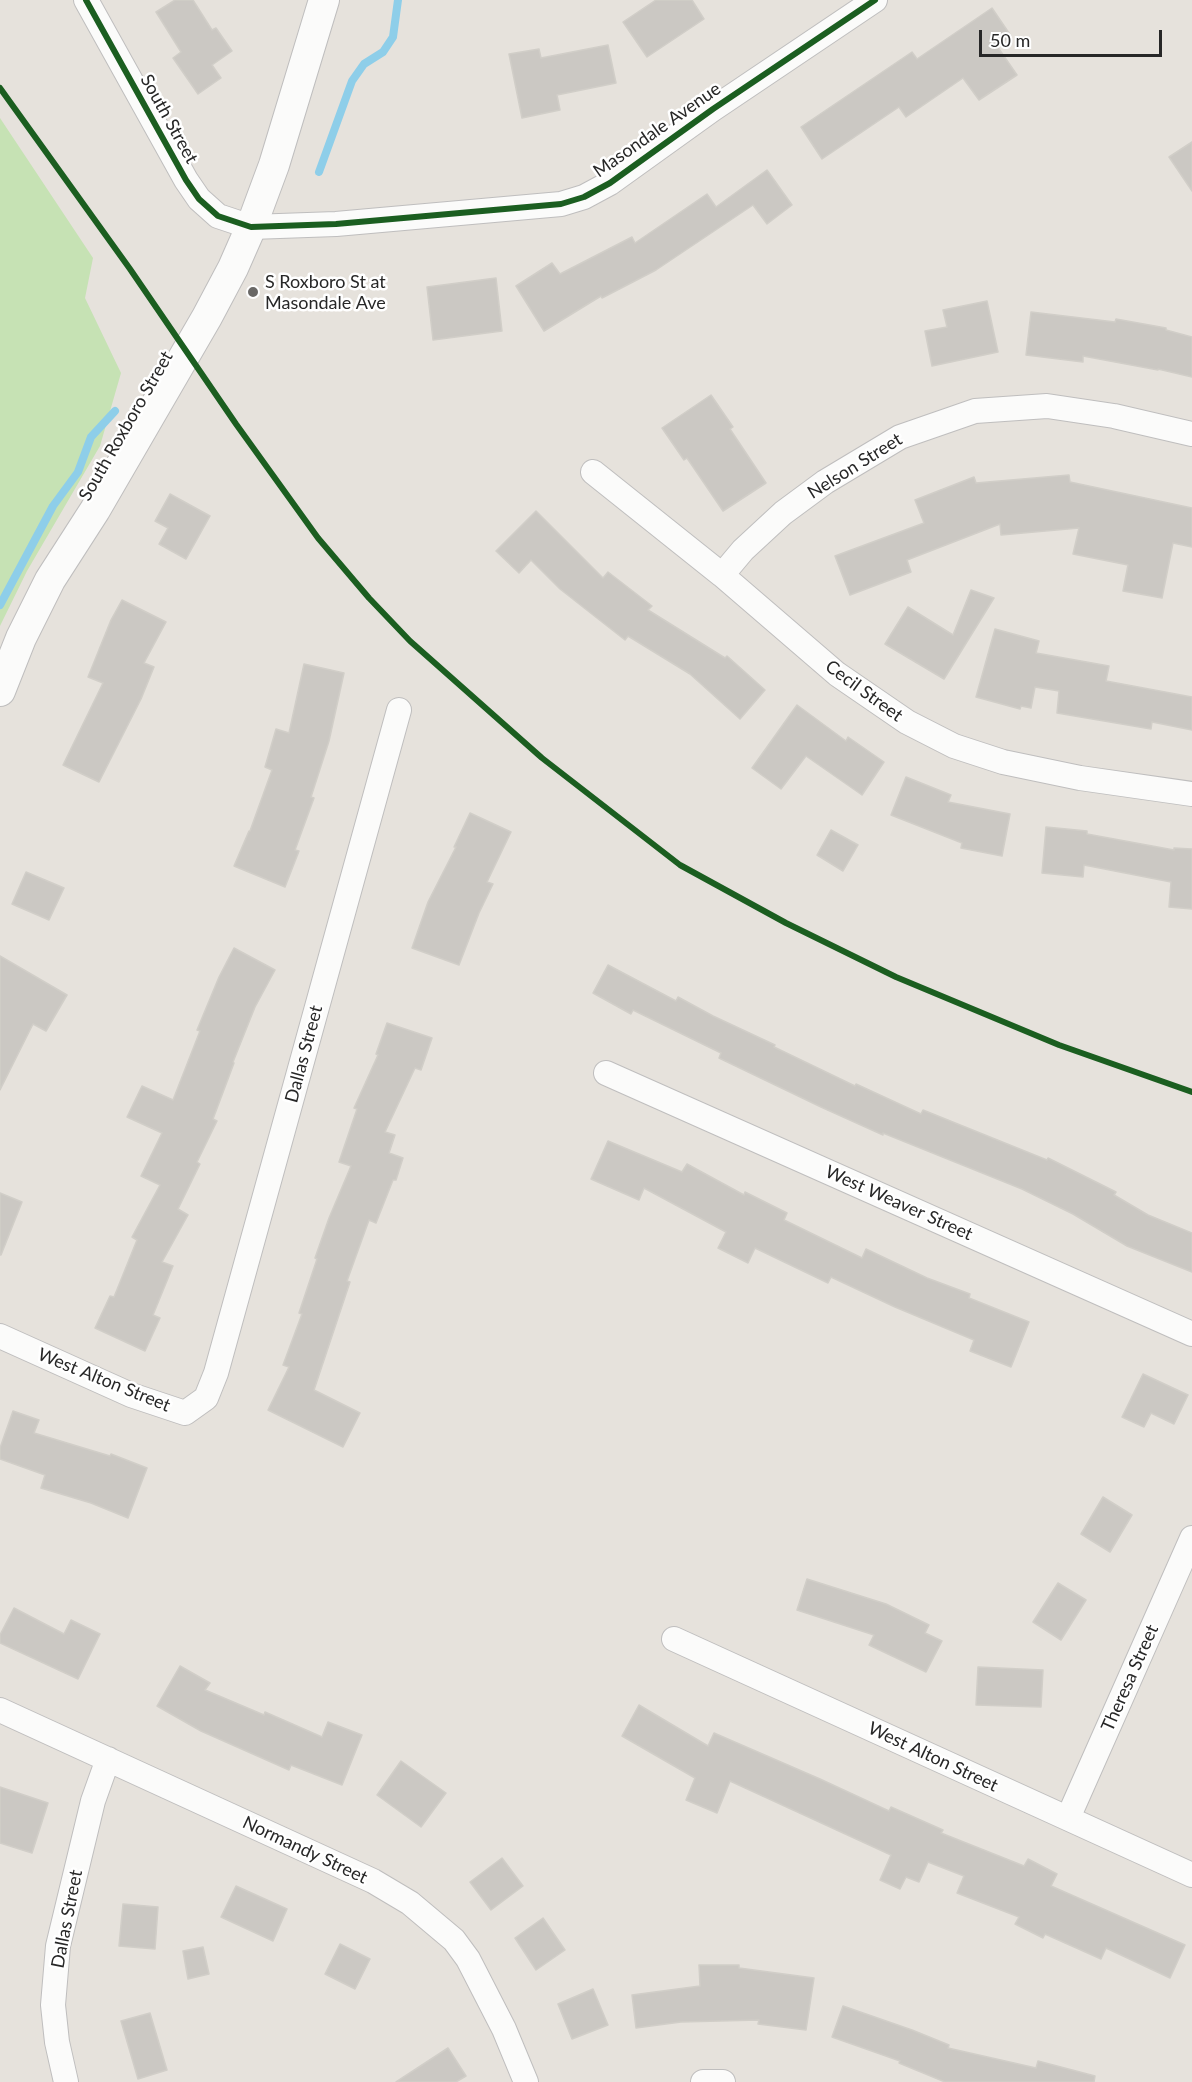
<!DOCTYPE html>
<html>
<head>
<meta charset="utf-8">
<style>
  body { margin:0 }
  #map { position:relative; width:1192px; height:2082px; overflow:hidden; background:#e6e2dc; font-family:Lato,sans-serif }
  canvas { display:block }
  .scale { position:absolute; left:979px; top:30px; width:183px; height:27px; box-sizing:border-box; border:3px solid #272727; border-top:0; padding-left:8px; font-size:18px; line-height:21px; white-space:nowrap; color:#272727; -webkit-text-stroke:4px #fff; paint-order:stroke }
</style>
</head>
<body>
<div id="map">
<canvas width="1192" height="2082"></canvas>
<div class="scale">50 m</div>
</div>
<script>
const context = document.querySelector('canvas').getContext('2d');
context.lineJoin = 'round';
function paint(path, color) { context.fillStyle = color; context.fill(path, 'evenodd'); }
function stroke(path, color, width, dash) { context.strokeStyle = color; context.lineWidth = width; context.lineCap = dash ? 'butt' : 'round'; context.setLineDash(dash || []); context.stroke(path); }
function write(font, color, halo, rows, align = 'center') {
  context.font = font + ' Lato,sans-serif'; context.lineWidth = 5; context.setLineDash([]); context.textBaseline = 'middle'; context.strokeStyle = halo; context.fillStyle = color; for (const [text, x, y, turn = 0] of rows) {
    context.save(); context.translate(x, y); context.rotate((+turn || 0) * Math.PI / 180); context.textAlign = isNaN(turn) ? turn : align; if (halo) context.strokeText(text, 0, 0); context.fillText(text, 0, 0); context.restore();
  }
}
paint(new Path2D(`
  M 0,118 L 93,258 L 85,298 L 121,373 L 100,446 L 27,571 L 0,626 Z`), '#c6e2b4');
stroke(new Path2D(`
  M 319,172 L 352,81 L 364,64 L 383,52 L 393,37 L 398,0
  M 0,605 L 53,506 L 78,472 L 91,437 L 115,411`), '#8ecee9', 8);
const building = new Path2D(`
  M 175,0 L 193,0 L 212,30 L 216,28 L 232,51 L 212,65 L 221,78 L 198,94 L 173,58 L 181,52 L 156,12 Z
  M 656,0 L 692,0 L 704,19 L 647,57 L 623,22 Z
  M 992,8 L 1011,36 L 997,46 L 1017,75 L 979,100 L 963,78 L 906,117 L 899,107 L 822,159 L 801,127 L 912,52 L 917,59 Z
  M 608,45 L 616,83 L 557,95 L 560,110 L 522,118 L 509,54 L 539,49 L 541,58 Z
  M 1192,142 L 1192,191 L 1169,157 Z
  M 767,170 L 792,205 L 767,224 L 753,205 L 656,270 L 602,298 L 601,296 L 544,331 L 516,286 L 552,263 L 560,274 L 632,237 L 635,243 L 707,194 L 716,207 Z
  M 496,278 L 502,331 L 433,340 L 427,287 Z
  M 987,301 L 998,352 L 932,366 L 925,331 L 947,327 L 943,310 Z
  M 1031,312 L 1115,322 L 1116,319 L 1166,328 L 1166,330 L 1192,337 L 1192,377 L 1158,369 L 1158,370 L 1083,356 L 1083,362 L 1026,355 Z
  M 711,395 L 733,427 L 730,429 L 766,483 L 723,511 L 687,458 L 684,460 L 662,428 Z
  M 1069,475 L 1070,482 L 1192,508 L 1192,547 L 1173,543 L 1162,598 L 1123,591 L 1128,565 L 1073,554 L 1079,528 L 1001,535 L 1000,524 L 907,560 L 911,572 L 850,595 L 835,556 L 924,523 L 915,500 L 974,477 L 976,483 Z
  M 170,494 L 210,516 L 186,559 L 159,544 L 168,528 L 155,521 Z
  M 536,511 L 603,578 L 608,572 L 652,606 L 648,610 L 725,658 L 727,656 L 765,690 L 740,719 L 690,674 L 628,636 L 625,640 L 560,589 L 531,560 L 519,573 L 496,551 Z
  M 971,590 L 994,598 L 944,679 L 885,644 L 908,607 L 953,635 Z
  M 122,600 L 166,622 L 144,663 L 154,667 L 141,699 L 99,782 L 63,765 L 103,683 L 88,677 L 111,620 Z
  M 995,629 L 1039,641 L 1036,653 L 1109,666 L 1106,681 L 1192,697 L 1192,730 L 1152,722 L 1151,729 L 1057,713 L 1059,691 L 1035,687 L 1031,708 L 1021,706 L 1020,709 L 976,697 Z
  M 304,664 L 344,673 L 329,741 L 311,797 L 314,798 L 295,850 L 299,851 L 285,887 L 234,866 L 249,831 L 250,831 L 272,770 L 265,767 L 276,729 L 289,733 Z
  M 797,705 L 846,741 L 848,737 L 884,762 L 862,795 L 806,756 L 781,789 L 752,768 Z
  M 906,777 L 951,795 L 948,802 L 1010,814 L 1002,856 L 961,848 L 962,843 L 891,815 Z
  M 470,813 L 511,832 L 487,882 L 493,884 L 479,913 L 459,965 L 412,948 L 428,902 L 456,847 L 454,847 Z
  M 1046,827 L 1087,831 L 1087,834 L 1174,850 L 1174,848 L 1192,849 L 1192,909 L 1169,907 L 1171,882 L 1084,865 L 1083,877 L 1042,873 Z
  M 831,830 L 858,845 L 843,871 L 817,855 Z
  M 26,872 L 64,888 L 49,920 L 12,904 Z
  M 234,948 L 275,970 L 255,1007 L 233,1062 L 234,1063 L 213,1119 L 217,1121 L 197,1162 L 200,1164 L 178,1209 L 188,1215 L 162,1262 L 173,1266 L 153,1315 L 160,1318 L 145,1351 L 95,1328 L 110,1296 L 114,1297 L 137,1240 L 132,1237 L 160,1185 L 141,1176 L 162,1133 L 127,1117 L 142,1086 L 173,1100 L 200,1031 L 197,1030 L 219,977 Z
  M 0,956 L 67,995 L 46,1031 L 33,1024 L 0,1090 Z
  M 608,965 L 676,1001 L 678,997 L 713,1016 L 775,1045 L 774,1047 L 855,1086 L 856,1084 L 921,1114 L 923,1110 L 1047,1160 L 1048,1158 L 1116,1192 L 1114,1195 L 1148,1215 L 1192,1233 L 1192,1272 L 1127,1246 L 1073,1214 L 1022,1189 L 883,1133 L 883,1135 L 821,1107 L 719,1058 L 721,1053 L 633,1010 L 631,1014 L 593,993 Z
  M 387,1023 L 432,1038 L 421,1070 L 415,1068 L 385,1132 L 395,1135 L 389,1153 L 403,1158 L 396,1180 L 393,1180 L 376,1223 L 369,1220 L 347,1281 L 350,1282 L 314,1390 L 360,1413 L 343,1447 L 268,1410 L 289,1367 L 283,1365 L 302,1314 L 299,1313 L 317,1259 L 315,1258 L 329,1218 L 351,1166 L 339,1162 L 357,1109 L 354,1108 L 378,1055 L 376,1054 Z
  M 608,1141 L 682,1172 L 687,1164 L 744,1195 L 745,1192 L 787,1213 L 784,1220 L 862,1258 L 866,1249 L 927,1278 L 970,1294 L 969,1298 L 1029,1322 L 1011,1367 L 970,1351 L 974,1340 L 895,1307 L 831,1277 L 828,1283 L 755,1248 L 748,1263 L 718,1248 L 726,1232 L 644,1188 L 639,1200 L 591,1179 Z
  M 0,1193 L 22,1202 L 1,1255 L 0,1255 Z
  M 1143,1374 L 1188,1395 L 1174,1424 L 1151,1413 L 1144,1427 L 1122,1417 Z
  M 13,1411 L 39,1420 L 34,1433 L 110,1456 L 111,1454 L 147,1468 L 128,1518 L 91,1503 L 41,1488 L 45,1475 L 0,1459 L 0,1448 Z
  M 1103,1497 L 1132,1515 L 1110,1552 L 1081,1534 Z
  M 807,1579 L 886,1604 L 929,1625 L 925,1633 L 942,1641 L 926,1672 L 869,1645 L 874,1635 L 797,1610 Z
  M 1058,1583 L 1086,1600 L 1061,1640 L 1033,1622 Z
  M 14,1608 L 64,1634 L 71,1620 L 100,1634 L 78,1679 L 0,1643 L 0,1635 Z
  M 180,1666 L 210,1683 L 205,1690 L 264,1715 L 265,1712 L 322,1737 L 328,1722 L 362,1735 L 342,1785 L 291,1765 L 289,1770 L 201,1731 L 157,1706 Z
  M 978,1667 L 1043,1670 L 1041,1707 L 976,1705 Z
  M 639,1705 L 708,1746 L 714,1733 L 820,1779 L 889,1811 L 891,1807 L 943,1830 L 941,1833 L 1024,1866 L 1028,1859 L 1057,1874 L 1051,1886 L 1185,1945 L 1170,1978 L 1106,1948 L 1101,1959 L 1045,1934 L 1043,1938 L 1015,1924 L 1019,1917 L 957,1893 L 964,1876 L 928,1862 L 919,1882 L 906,1877 L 900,1889 L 880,1880 L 891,1855 L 730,1781 L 717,1813 L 686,1800 L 695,1778 L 622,1736 Z
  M 401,1761 L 446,1793 L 421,1827 L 377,1795 Z
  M 0,1787 L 48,1803 L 32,1853 L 0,1843 Z
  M 502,1858 L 523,1886 L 491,1910 L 470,1882 Z
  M 236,1886 L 287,1909 L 273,1941 L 221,1917 Z
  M 123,1904 L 158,1907 L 155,1949 L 119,1946 Z
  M 543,1918 L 565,1950 L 536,1970 L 515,1938 Z
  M 340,1944 L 370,1959 L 355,1989 L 325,1974 Z
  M 203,1947 L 209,1974 L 188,1979 L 183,1951 Z
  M 699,1965 L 739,1965 L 739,1968 L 814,1978 L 806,2030 L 758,2024 L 759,2020 L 681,2022 L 636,2028 L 632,1995 L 700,1986 Z
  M 593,1989 L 608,2025 L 572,2039 L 558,2004 Z
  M 843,2006 L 912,2030 L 949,2045 L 948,2048 L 1036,2068 L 1038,2061 L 1095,2076 L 1094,2082 L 945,2082 L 899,2063 L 900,2061 L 832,2037 Z
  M 150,2013 L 167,2070 L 138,2079 L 121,2021 Z
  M 448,2048 L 466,2076 L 456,2082 L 396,2082 Z`);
paint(building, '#cbc8c3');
stroke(building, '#d1cec8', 1.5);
const minor = new Path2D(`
  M 86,0 L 186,180 L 199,199 L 218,216 L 251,227 L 336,224 L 561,204 L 584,197 L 610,183 L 713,109 L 875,0
  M 593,472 L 722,575 L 837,674 L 907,722 L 954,746 L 1003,762 L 1080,778 L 1192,794
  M 722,575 L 743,550 L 783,513 L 825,482 L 900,437 L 975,411 L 1047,406 L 1114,416 L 1192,434
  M 606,1073 L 1192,1334
  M 0,1336 L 131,1395 L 185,1413 L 206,1398 L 216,1373 L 399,710
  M 674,1639 L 1192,1875
  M 0,1710 L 373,1881 L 410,1903 L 454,1940 L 468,1959 L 504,2029 L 526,2082
  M 1068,1818 L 1192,1538
  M 66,2082 L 57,2042 L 53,2005 L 58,1946 L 93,1801 L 108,1759
  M 703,2082 L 723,2082`);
const tertiary = new Path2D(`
  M 0,691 L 21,638 L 50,580 L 95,510 L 207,317 L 233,268 L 251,227 L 274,165 L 324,0`);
stroke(minor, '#bfbebe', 26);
stroke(tertiary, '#bfbebe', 32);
stroke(minor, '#fbfbfa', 24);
stroke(tertiary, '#fbfbfa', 30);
stroke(new Path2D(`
  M 86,0 L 186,180 L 199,199 L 218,216 L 251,227 L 336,224 L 561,204 L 584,197 L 610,183 L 713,109 L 875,0
  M 0,88 L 130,269 L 236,424 L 318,538 L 369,598 L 410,641 L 542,758 L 680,865 L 786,923 L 896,977 L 1059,1045 L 1192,1092`), '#1b5e20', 6);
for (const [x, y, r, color] of [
  [253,292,6,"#6a6866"]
]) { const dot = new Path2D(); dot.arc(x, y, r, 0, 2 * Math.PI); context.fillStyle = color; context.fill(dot); stroke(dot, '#fff', 2); }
write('18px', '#272727', '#fff', [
  ["South Street",169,119,61],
  ["Masondale Avenue",657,130,-35],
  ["South Roxboro Street",126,426,-60],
  ["Nelson Street",855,466,-32],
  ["Cecil Street",864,691,36],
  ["Dallas Street",304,1054,-75],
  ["West Weaver Street",899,1203,24],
  ["West Alton Street",104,1380,22],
  ["Theresa Street",1130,1678,-66],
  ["West Alton Street",933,1757,25],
  ["Normandy Street",305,1850,25],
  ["Dallas Street",67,1919,-79]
]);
write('18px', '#272727', '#fff', [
  ["S Roxboro St at",265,282],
  ["Masondale Ave",265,303]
], 'left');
</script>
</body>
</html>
